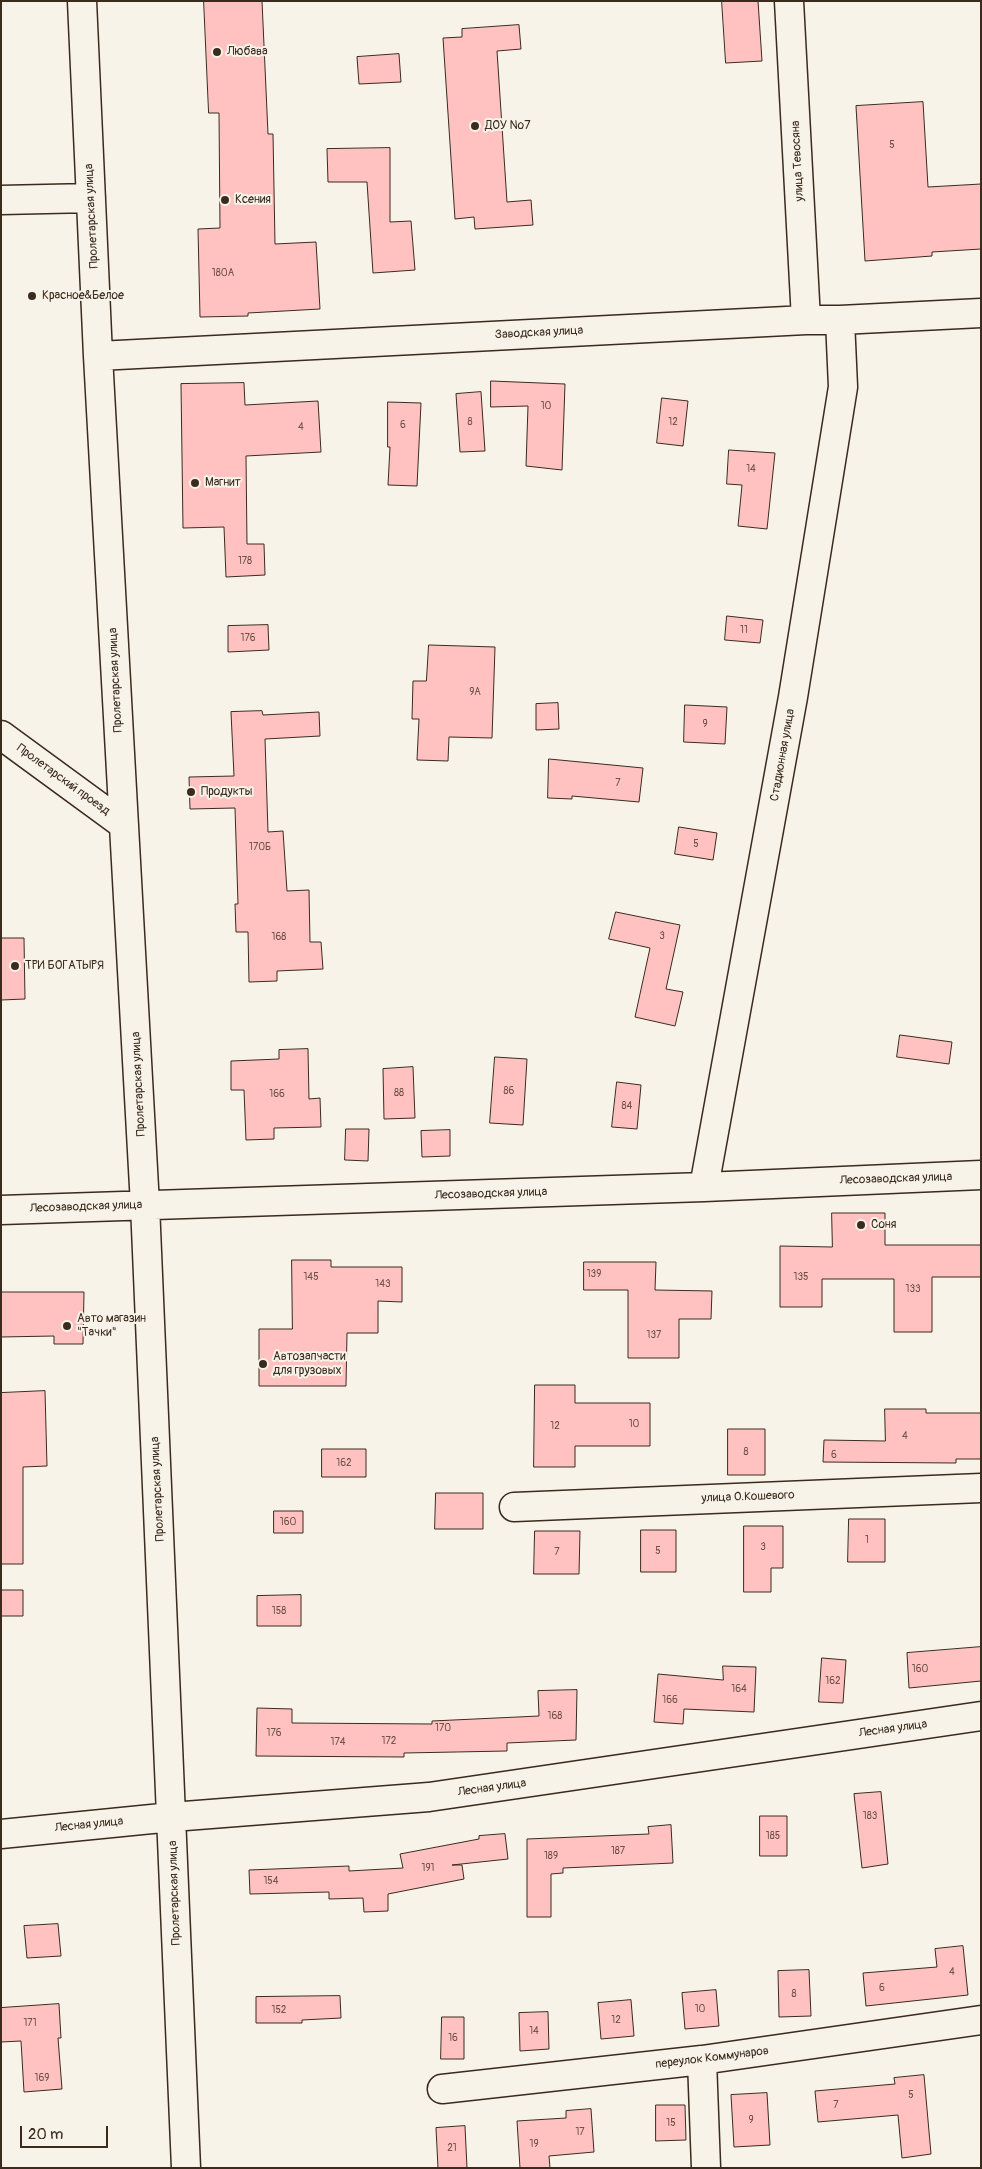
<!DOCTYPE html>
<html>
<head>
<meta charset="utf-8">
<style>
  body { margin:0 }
  #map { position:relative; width:982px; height:2169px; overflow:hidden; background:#f7f3e8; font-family:Pangolin,sans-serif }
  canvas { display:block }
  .frame { position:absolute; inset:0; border:2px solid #3b2a1e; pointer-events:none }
  .scale { position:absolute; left:20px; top:2126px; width:88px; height:22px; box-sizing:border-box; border:2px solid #3b2a1e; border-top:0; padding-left:6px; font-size:15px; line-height:18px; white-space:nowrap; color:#3b2a1e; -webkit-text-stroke:4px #f7f3e8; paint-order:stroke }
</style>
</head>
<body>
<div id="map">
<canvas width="982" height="2169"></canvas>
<div class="frame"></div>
<div class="scale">20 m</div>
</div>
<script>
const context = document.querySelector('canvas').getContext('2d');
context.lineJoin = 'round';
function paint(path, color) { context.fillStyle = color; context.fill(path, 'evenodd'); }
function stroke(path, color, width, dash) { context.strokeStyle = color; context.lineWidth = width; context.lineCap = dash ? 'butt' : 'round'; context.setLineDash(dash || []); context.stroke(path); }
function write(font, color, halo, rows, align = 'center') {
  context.font = font + ' Pangolin,sans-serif'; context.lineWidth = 4; context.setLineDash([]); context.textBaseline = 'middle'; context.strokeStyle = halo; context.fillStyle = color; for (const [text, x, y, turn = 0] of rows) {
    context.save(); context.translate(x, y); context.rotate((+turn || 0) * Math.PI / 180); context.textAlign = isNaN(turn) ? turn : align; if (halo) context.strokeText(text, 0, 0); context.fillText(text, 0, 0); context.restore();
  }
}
const building = new Path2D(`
  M 204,1 L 262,1 L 268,134 L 273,134 L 275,244 L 316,242 L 320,309 L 248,313 L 248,316 L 200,317 L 198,229 L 220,228 L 219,113 L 209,113 Z
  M 722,1 L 758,1 L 762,61 L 726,63 Z
  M 519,25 L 521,49 L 497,51 L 507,202 L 531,200 L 533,225 L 475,229 L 474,217 L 455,219 L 443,38 L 462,37 L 462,29 Z
  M 399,54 L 401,82 L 359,84 L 357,57 Z
  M 923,102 L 928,187 L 981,184 L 981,249 L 932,252 L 932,256 L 865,261 L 856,106 Z
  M 390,148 L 390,222 L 411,221 L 415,270 L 373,273 L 367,182 L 328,182 L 327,149 Z
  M 491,381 L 565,384 L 562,470 L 526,466 L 528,406 L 491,407 Z
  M 244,383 L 245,405 L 318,401 L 321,452 L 246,456 L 247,544 L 264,544 L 265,575 L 226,577 L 224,527 L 183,528 L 181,384 Z
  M 481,392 L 485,451 L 460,452 L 456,394 Z
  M 662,398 L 688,401 L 683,446 L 657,443 Z
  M 388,402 L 421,403 L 417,486 L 388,485 L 390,447 L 388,447 Z
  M 729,450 L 775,453 L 767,529 L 738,526 L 742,485 L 727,484 Z
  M 727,616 L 763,620 L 760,643 L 725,640 Z
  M 268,625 L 269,650 L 228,652 L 228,626 Z
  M 429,645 L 495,647 L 492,738 L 449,737 L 448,761 L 417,760 L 419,719 L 412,719 L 413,681 L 426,681 Z
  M 558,703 L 559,729 L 536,730 L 536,704 Z
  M 685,705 L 727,707 L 725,744 L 684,742 Z
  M 262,711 L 263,715 L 319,712 L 320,736 L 265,739 L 268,832 L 283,831 L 287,891 L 309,890 L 310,942 L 321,942 L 323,969 L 277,971 L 277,981 L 249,982 L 248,932 L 236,932 L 235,904 L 238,904 L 235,808 L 190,809 L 189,777 L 234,776 L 231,712 Z
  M 549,759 L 643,768 L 639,802 L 572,796 L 572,799 L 548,798 Z
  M 679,827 L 717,833 L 713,860 L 675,854 Z
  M 616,912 L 680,925 L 666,989 L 683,992 L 675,1026 L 635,1017 L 650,948 L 609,939 Z
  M 1,938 L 24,938 L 25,999 L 1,1000 Z
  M 900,1035 L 952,1042 L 949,1064 L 897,1057 Z
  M 308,1049 L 309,1099 L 320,1098 L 321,1127 L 274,1128 L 274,1139 L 246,1140 L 244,1090 L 231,1090 L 231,1061 L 279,1059 L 279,1050 Z
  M 495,1057 L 527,1059 L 523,1125 L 490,1123 Z
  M 413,1067 L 415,1118 L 384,1119 L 383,1069 Z
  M 617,1082 L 641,1085 L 637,1129 L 612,1127 Z
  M 346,1129 L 369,1129 L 368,1161 L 345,1160 Z
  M 450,1130 L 450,1156 L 422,1157 L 421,1131 Z
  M 832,1213 L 885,1213 L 885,1245 L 981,1245 L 981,1277 L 932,1277 L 932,1332 L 894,1332 L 894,1279 L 822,1279 L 822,1307 L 780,1307 L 780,1246 L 832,1247 Z
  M 292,1260 L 331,1260 L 331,1267 L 402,1267 L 402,1302 L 378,1301 L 378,1333 L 347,1333 L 346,1386 L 259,1386 L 259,1329 L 292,1329 Z
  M 584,1262 L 656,1262 L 655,1290 L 712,1291 L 711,1319 L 679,1319 L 679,1358 L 628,1358 L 628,1290 L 584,1290 Z
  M 1,1292 L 84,1292 L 83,1344 L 54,1344 L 54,1336 L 1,1337 Z
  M 535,1385 L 575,1385 L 575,1403 L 650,1403 L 650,1446 L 575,1446 L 575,1467 L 534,1467 Z
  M 45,1391 L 47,1466 L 23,1467 L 23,1564 L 1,1564 L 1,1393 Z
  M 885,1409 L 926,1409 L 926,1413 L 981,1413 L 981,1459 L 956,1459 L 956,1463 L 823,1462 L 824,1440 L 885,1441 Z
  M 728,1429 L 765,1429 L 765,1475 L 728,1475 Z
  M 322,1449 L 366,1449 L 366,1477 L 322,1477 Z
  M 436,1493 L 483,1493 L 483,1529 L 435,1529 Z
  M 274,1511 L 303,1511 L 303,1533 L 274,1533 Z
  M 849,1519 L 885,1519 L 885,1562 L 848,1562 Z
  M 744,1526 L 783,1526 L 783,1568 L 771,1568 L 771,1592 L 744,1592 Z
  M 641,1530 L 676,1530 L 676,1572 L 641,1572 Z
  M 535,1531 L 580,1531 L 579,1574 L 534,1574 Z
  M 1,1590 L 23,1590 L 23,1616 L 1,1616 Z
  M 301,1595 L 301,1626 L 257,1626 L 257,1596 Z
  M 981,1647 L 981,1681 L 909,1688 L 907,1653 Z
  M 822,1658 L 846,1660 L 843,1703 L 819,1702 Z
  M 723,1666 L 756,1667 L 754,1712 L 684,1709 L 683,1724 L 654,1722 L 658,1674 L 723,1680 Z
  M 577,1690 L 576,1740 L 507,1743 L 507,1751 L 404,1753 L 404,1757 L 256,1756 L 257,1708 L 292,1709 L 292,1723 L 432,1724 L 432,1721 L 539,1716 L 538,1691 Z
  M 881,1792 L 888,1864 L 862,1868 L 854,1794 Z
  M 760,1816 L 787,1816 L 787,1856 L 760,1856 Z
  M 671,1825 L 673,1863 L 563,1868 L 563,1873 L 551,1874 L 551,1917 L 527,1917 L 527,1839 L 649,1834 L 648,1827 Z
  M 505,1834 L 508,1859 L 452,1865 L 462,1865 L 464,1879 L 388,1894 L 388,1911 L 364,1912 L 363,1898 L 329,1899 L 329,1892 L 250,1894 L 249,1870 L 349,1866 L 349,1871 L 403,1868 L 400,1854 L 479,1839 L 479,1836 Z
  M 58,1924 L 61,1956 L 27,1958 L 24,1926 Z
  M 963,1946 L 968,1995 L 866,2006 L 863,1973 L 937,1967 L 935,1949 Z
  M 809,1970 L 811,2016 L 779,2017 L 778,1971 Z
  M 716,1990 L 719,2026 L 685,2029 L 682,1993 Z
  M 340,1996 L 341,2018 L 302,2020 L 302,2023 L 256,2023 L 256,1997 Z
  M 631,2000 L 634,2036 L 601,2039 L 598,2003 Z
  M 59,2004 L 61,2038 L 58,2038 L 62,2089 L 24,2092 L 21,2041 L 1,2042 L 1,2008 Z
  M 548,2012 L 549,2049 L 520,2051 L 519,2013 Z
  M 442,2017 L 464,2017 L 464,2059 L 441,2059 Z
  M 924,2075 L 931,2154 L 902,2158 L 898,2115 L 818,2122 L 815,2091 L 895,2084 L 894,2078 Z
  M 767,2093 L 770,2145 L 734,2147 L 731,2095 Z
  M 656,2105 L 685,2105 L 686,2140 L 656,2141 Z
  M 591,2109 L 594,2152 L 549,2156 L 550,2168 L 520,2168 L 517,2121 L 566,2118 L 566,2111 Z
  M 465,2126 L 467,2168 L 438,2168 L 436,2128 Z`);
paint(building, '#ffc2c0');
stroke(building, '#3b2a1e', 1);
const minor = new Path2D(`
  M 82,1 L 98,356 L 145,1205 L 186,2168
  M 789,1 L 806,320
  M 1,200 L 91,198
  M 98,356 L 806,320 L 840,320 L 981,313
  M 1,735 L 124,825
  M 704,1187 L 793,697 L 843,387 L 840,320
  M 1,1210 L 704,1187 L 981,1175
  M 514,1507 L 981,1488
  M 1,1834 L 172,1817 L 429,1797 L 981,1716
  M 702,2060 L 706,2168
  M 442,2089 L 702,2060 L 981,2020`);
stroke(minor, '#3b2a1e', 31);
stroke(minor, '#f7f3e8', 28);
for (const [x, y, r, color] of [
  [217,52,5,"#3b2a1e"],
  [475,126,5,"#3b2a1e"],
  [225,200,5,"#3b2a1e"],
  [32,296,5,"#3b2a1e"],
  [195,483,5,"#3b2a1e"],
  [191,792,5,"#3b2a1e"],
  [15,966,5,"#3b2a1e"],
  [861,1225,5,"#3b2a1e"],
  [67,1326,5,"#3b2a1e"],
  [263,1364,5,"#3b2a1e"]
]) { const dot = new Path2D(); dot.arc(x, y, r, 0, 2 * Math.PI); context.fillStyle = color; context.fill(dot); stroke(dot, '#f7f3e8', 2); }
write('10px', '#6c5046', null, [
  ["5",892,145],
  ["180А",223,273],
  ["10",546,406],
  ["8",470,422],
  ["12",673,422],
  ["6",403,425],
  ["4",301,427],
  ["14",751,469],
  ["178",245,561],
  ["11",744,630],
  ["176",248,638],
  ["9А",475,692],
  ["9",705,724],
  ["7",618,783],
  ["5",696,844],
  ["170Б",260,847],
  ["3",662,936],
  ["168",279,937],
  ["86",509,1091],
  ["88",399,1093],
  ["166",277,1094],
  ["84",627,1106],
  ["139",594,1274],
  ["145",311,1277],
  ["135",801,1277],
  ["143",383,1284],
  ["133",913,1289],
  ["137",654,1335],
  ["10",634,1424],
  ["12",555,1426],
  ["4",905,1436],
  ["8",746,1452],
  ["6",834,1455],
  ["162",344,1463],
  ["160",288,1522],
  ["1",867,1540],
  ["3",763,1547],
  ["5",658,1551],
  ["7",557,1552],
  ["158",279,1611],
  ["160",920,1669],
  ["162",833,1681],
  ["164",739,1689],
  ["166",670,1700],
  ["168",555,1716],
  ["170",443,1728],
  ["176",274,1733],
  ["172",389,1741],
  ["174",338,1742],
  ["183",870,1816],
  ["185",773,1836],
  ["187",618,1851],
  ["189",551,1856],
  ["191",428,1868],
  ["154",271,1881],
  ["4",952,1972],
  ["6",882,1988],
  ["8",794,1994],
  ["10",700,2009],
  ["152",279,2010],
  ["12",616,2020],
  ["171",30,2023],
  ["14",534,2031],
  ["16",453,2038],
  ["169",42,2078],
  ["5",911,2095],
  ["7",836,2105],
  ["9",751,2120],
  ["15",671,2123],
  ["17",580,2132],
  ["19",534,2144],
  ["21",452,2148]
]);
write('12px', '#3b2a1e', '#f7f3e8', [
  ["Любава",227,52],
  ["ДОУ №7",485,126],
  ["Ксения",235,200],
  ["Красное&Белое",42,296],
  ["Магнит",205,483],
  ["Продукты",201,792],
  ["ТРИ БОГАТЫРЯ",25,966],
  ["Соня",871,1225],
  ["Авто магазин",77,1319],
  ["\"Тачки\"",77,1333],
  ["Автозапчасти",273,1357],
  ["для грузовых",273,1371]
], 'left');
write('12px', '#3b2a1e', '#f7f3e8', [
  ["улица Тевосяна",798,161,-93],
  ["Пролетарская улица",92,216,-93],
  ["Заводская улица",539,333,-3],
  ["Пролетарская улица",116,680,-93],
  ["Стадионная улица",783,755,-80],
  ["Пролетарский проезд",63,780,36],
  ["Пролетарская улица",139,1084,-93],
  ["Лесозаводская улица",896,1179,-2],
  ["Лесозаводская улица",491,1194,-2],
  ["Лесозаводская улица",86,1207,-2],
  ["Пролетарская улица",158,1489,-93],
  ["улица О.Кошевого",748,1497,-2],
  ["Лесная улица",893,1729,-8],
  ["Лесная улица",492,1788,-8],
  ["Лесная улица",89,1825,-6],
  ["Пролетарская улица",175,1893,-92],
  ["переулок Коммунаров",712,2058,-7]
]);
</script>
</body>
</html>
